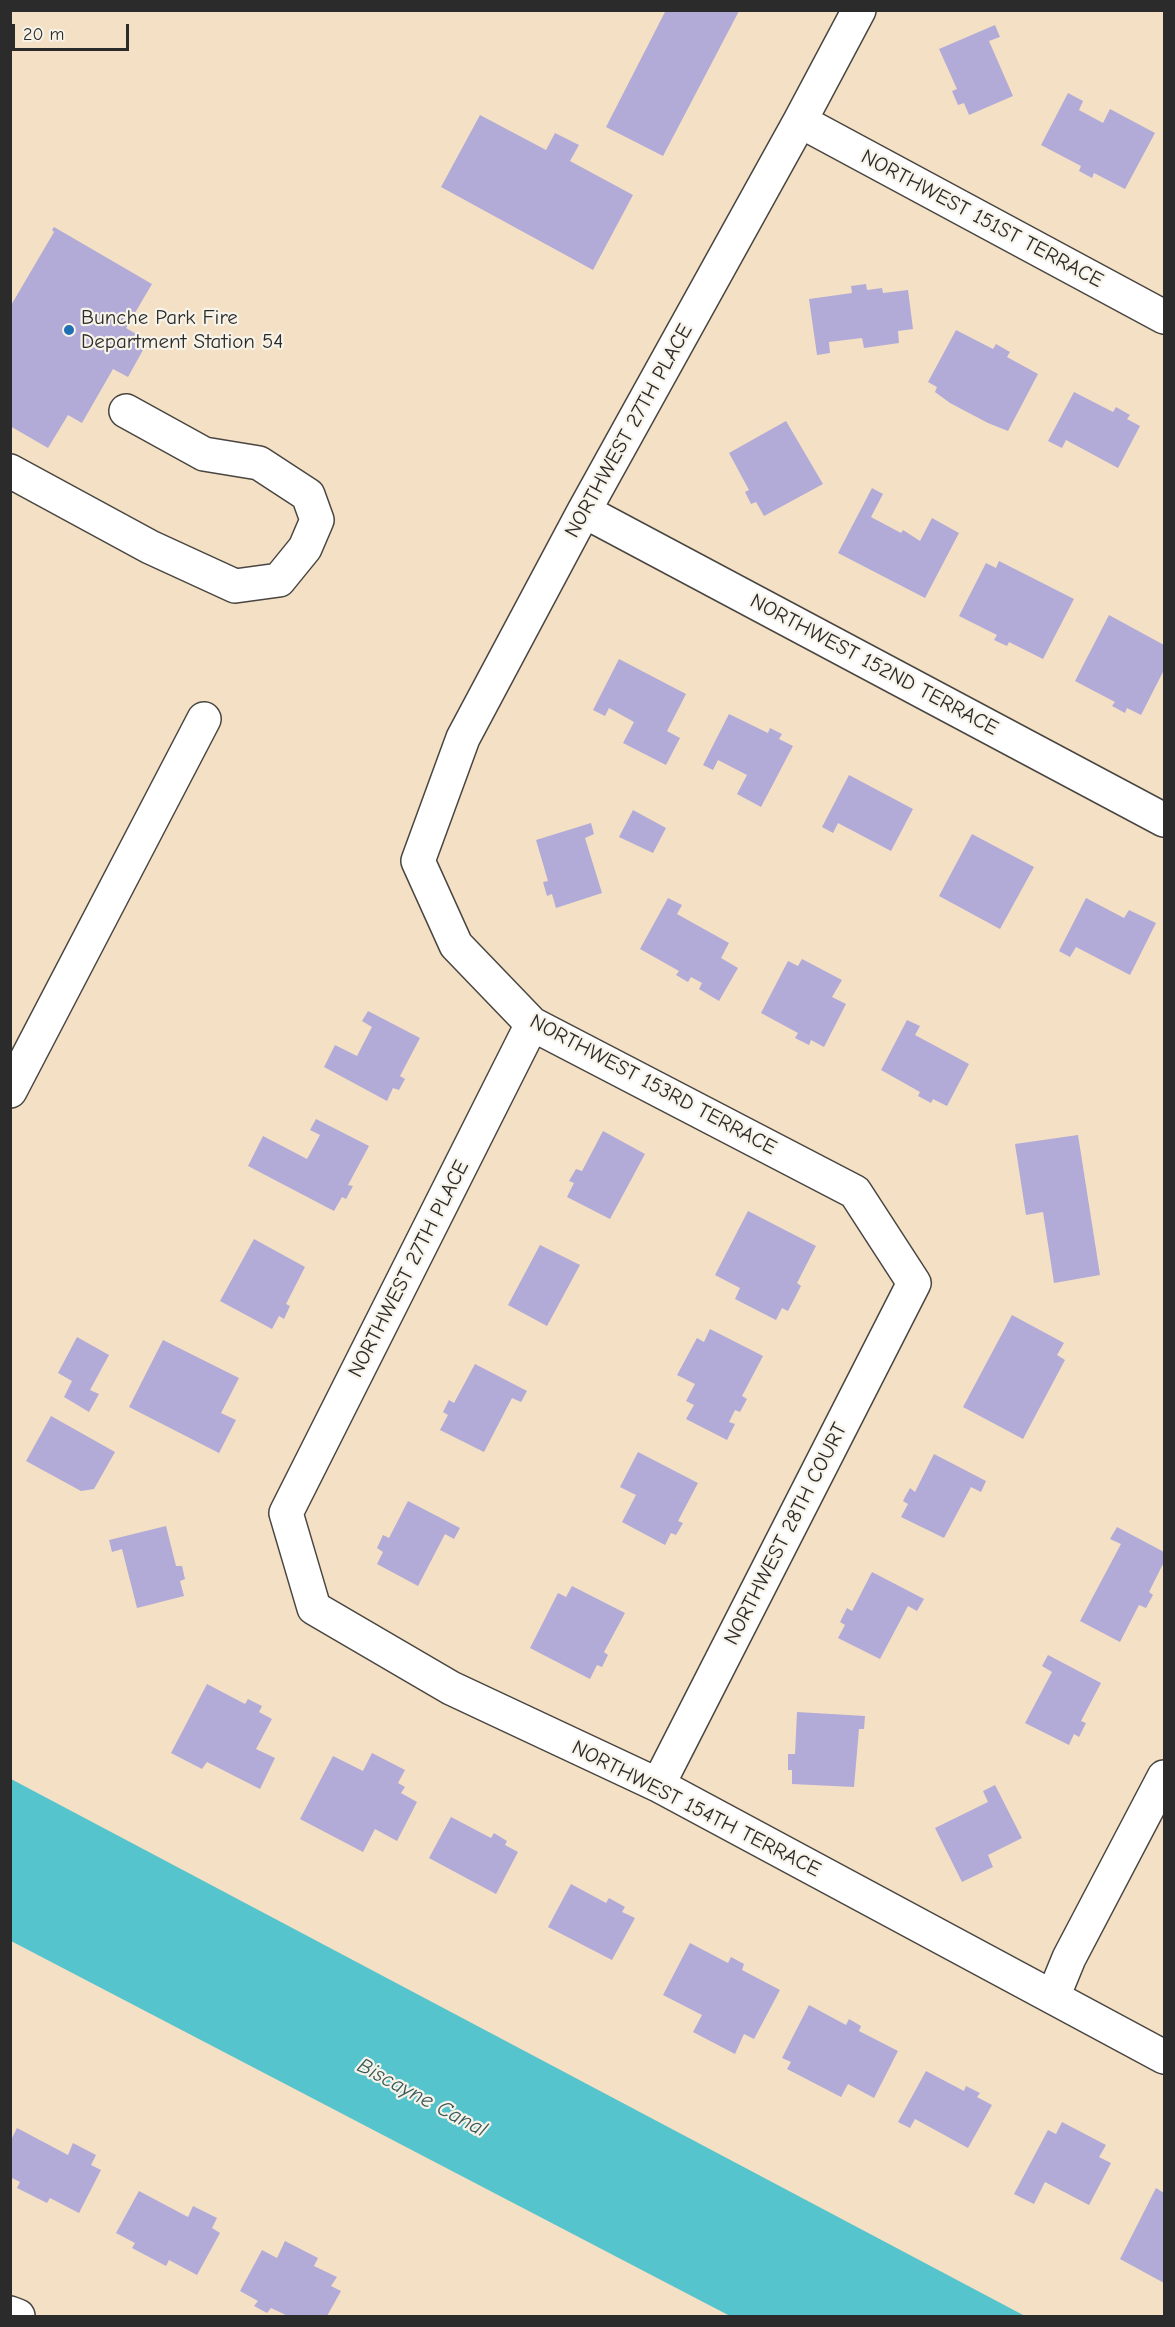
<!DOCTYPE html>
<html>
<head>
<meta charset="utf-8">
<style>
  body { margin:0 }
  #map { position:relative; width:1175px; height:2327px; overflow:hidden; background:#f4e0c4; font-family:"Comic Neue",sans-serif }
  canvas { display:block }
  .frame { position:absolute; inset:0; border:12px solid #2b2b2b; pointer-events:none }
  .scale { position:absolute; left:12px; top:24px; width:117px; height:27px; box-sizing:border-box; border:3px solid #2b2b2b; border-top:0; padding-left:8px; font-size:18px; line-height:21px; white-space:nowrap; color:#2b2b2b; -webkit-text-stroke:4px #f7f3e8; paint-order:stroke }
</style>
</head>
<body>
<div id="map">
<canvas width="1175" height="2327"></canvas>
<div class="frame"></div>
<div class="scale">20 m</div>
</div>
<script>
const context = document.querySelector('canvas').getContext('2d');
context.lineJoin = 'round';
function paint(path, color) { context.fillStyle = color; context.fill(path, 'evenodd'); }
function stroke(path, color, width, dash) { context.strokeStyle = color; context.lineWidth = width; context.lineCap = dash ? 'butt' : 'round'; context.setLineDash(dash || []); context.stroke(path); }
function write(font, color, halo, rows, align = 'center') {
  context.font = font + ' "Comic Neue",sans-serif'; context.lineWidth = 4.5; context.setLineDash([]); context.textBaseline = 'middle'; context.strokeStyle = halo; context.fillStyle = color; for (const [text, x, y, turn = 0] of rows) {
    context.save(); context.translate(x, y); context.rotate((+turn || 0) * Math.PI / 180); context.textAlign = isNaN(turn) ? turn : align; if (halo) context.strokeText(text, 0, 0); context.fillText(text, 0, 0); context.restore();
  }
}
paint(new Path2D(`
  M 10,1779 L 11,1779 L 1025,2316 L 730,2316 L 11,1941 Z`), '#56c4cc');
paint(new Path2D(`
  M 666,10 L 739,11 L 663,156 L 606,127 Z
  M 995,25 L 1000,37 L 989,41 L 1013,96 L 969,115 L 964,103 L 958,105 L 952,91 L 957,89 L 939,49 Z
  M 1068,93 L 1083,101 L 1079,110 L 1103,123 L 1110,109 L 1155,133 L 1125,189 L 1094,173 L 1092,178 L 1079,171 L 1081,166 L 1041,145 Z
  M 480,115 L 546,150 L 555,133 L 579,145 L 570,161 L 633,195 L 593,270 L 441,187 Z
  M 54,227 L 152,284 L 126,328 L 148,341 L 128,377 L 113,369 L 82,423 L 68,415 L 48,448 L 10,426 L 10,307 L 54,232 L 52,230 Z
  M 866,284 L 867,290 L 882,288 L 883,293 L 908,290 L 913,329 L 898,331 L 899,343 L 864,348 L 862,338 L 829,342 L 830,353 L 817,355 L 809,299 L 852,293 L 851,286 Z
  M 956,330 L 993,349 L 996,344 L 1010,352 L 1007,357 L 1038,374 L 1008,431 L 988,423 L 950,403 L 935,392 L 937,387 L 928,382 Z
  M 1074,392 L 1113,412 L 1116,407 L 1130,415 L 1127,419 L 1140,426 L 1118,468 L 1066,440 L 1062,448 L 1048,441 Z
  M 786,421 L 823,484 L 764,516 L 756,502 L 751,504 L 745,492 L 749,490 L 729,453 Z
  M 872,488 L 883,494 L 871,517 L 901,533 L 903,530 L 920,541 L 932,518 L 959,533 L 925,598 L 838,553 Z
  M 999,561 L 1074,599 L 1043,659 L 1009,642 L 1007,646 L 994,640 L 997,635 L 959,616 L 986,563 L 996,568 Z
  M 1109,615 L 1164,645 L 1164,670 L 1141,715 L 1127,708 L 1125,713 L 1112,706 L 1115,702 L 1075,681 Z
  M 619,659 L 686,694 L 667,731 L 680,738 L 666,765 L 623,743 L 634,722 L 609,708 L 605,716 L 593,710 Z
  M 729,714 L 768,733 L 770,728 L 782,734 L 779,739 L 793,746 L 761,807 L 737,794 L 747,775 L 718,760 L 713,770 L 703,765 Z
  M 849,775 L 913,809 L 891,851 L 838,823 L 833,833 L 822,827 Z
  M 633,810 L 666,828 L 653,853 L 619,837 Z
  M 591,823 L 594,834 L 585,838 L 602,893 L 556,908 L 552,894 L 547,896 L 543,882 L 548,881 L 536,840 Z
  M 972,834 L 1034,867 L 1000,929 L 939,896 Z
  M 668,898 L 682,905 L 677,914 L 729,943 L 721,958 L 738,968 L 719,1001 L 699,989 L 702,983 L 691,977 L 688,982 L 676,975 L 679,971 L 640,949 Z
  M 1086,898 L 1124,918 L 1129,910 L 1156,923 L 1130,975 L 1076,947 L 1070,957 L 1059,951 Z
  M 802,959 L 842,980 L 832,997 L 846,1004 L 824,1047 L 811,1040 L 809,1045 L 795,1038 L 798,1033 L 761,1013 L 788,961 L 798,966 Z
  M 368,1011 L 420,1038 L 400,1076 L 405,1079 L 399,1090 L 393,1088 L 387,1101 L 324,1067 L 335,1045 L 357,1056 L 372,1027 L 362,1021 Z
  M 907,1020 L 920,1026 L 915,1035 L 969,1064 L 947,1106 L 933,1099 L 931,1103 L 918,1096 L 920,1092 L 881,1070 Z
  M 316,1119 L 369,1146 L 348,1185 L 353,1186 L 346,1199 L 342,1197 L 334,1211 L 248,1166 L 263,1136 L 307,1159 L 320,1135 L 310,1130 Z
  M 603,1131 L 645,1154 L 610,1219 L 567,1197 L 574,1183 L 569,1181 L 576,1169 L 582,1171 Z
  M 1078,1135 L 1100,1275 L 1054,1283 L 1043,1212 L 1026,1215 L 1015,1144 Z
  M 748,1211 L 816,1246 L 797,1283 L 801,1286 L 788,1311 L 782,1308 L 776,1320 L 735,1299 L 740,1288 L 715,1275 Z
  M 254,1239 L 305,1267 L 286,1304 L 290,1306 L 284,1319 L 279,1316 L 272,1329 L 220,1301 Z
  M 540,1245 L 580,1265 L 547,1326 L 508,1305 Z
  M 1012,1315 L 1064,1343 L 1057,1355 L 1065,1360 L 1023,1439 L 963,1407 Z
  M 710,1329 L 763,1356 L 742,1396 L 747,1399 L 740,1412 L 735,1410 L 729,1422 L 735,1424 L 727,1440 L 686,1419 L 694,1405 L 686,1401 L 695,1384 L 677,1375 L 697,1338 L 704,1342 Z
  M 77,1337 L 109,1355 L 90,1390 L 99,1394 L 89,1412 L 64,1397 L 72,1381 L 58,1373 Z
  M 163,1340 L 239,1378 L 221,1413 L 236,1420 L 219,1453 L 129,1407 Z
  M 475,1364 L 527,1391 L 521,1402 L 512,1398 L 484,1452 L 440,1430 L 448,1415 L 443,1412 L 449,1400 L 454,1403 Z
  M 51,1416 L 115,1452 L 94,1489 L 81,1491 L 26,1461 Z
  M 638,1452 L 698,1483 L 678,1521 L 683,1523 L 676,1535 L 671,1533 L 665,1545 L 622,1522 L 636,1495 L 620,1487 Z
  M 934,1454 L 986,1481 L 981,1492 L 971,1487 L 944,1538 L 901,1517 L 908,1504 L 903,1501 L 906,1495 L 910,1488 L 915,1492 Z
  M 408,1501 L 460,1528 L 454,1539 L 445,1534 L 418,1586 L 377,1564 L 383,1552 L 377,1548 L 383,1535 L 389,1538 Z
  M 166,1526 L 176,1566 L 182,1566 L 185,1579 L 180,1581 L 184,1596 L 137,1608 L 122,1549 L 112,1552 L 109,1540 Z
  M 1117,1527 L 1164,1552 L 1164,1562 L 1149,1592 L 1153,1595 L 1146,1608 L 1139,1605 L 1120,1642 L 1080,1621 L 1121,1544 L 1110,1539 Z
  M 872,1572 L 924,1599 L 917,1611 L 908,1606 L 880,1659 L 838,1638 L 845,1625 L 840,1622 L 847,1608 L 852,1611 Z
  M 572,1586 L 625,1613 L 604,1652 L 608,1655 L 602,1667 L 597,1665 L 590,1679 L 530,1648 L 558,1593 L 566,1597 Z
  M 1048,1655 L 1101,1683 L 1081,1721 L 1086,1723 L 1079,1737 L 1074,1734 L 1069,1745 L 1025,1723 L 1052,1672 L 1042,1666 Z
  M 207,1684 L 245,1704 L 248,1699 L 262,1706 L 259,1712 L 272,1719 L 256,1749 L 275,1758 L 260,1789 L 207,1762 L 202,1769 L 171,1753 Z
  M 797,1712 L 865,1716 L 864,1729 L 859,1729 L 854,1787 L 792,1784 L 792,1770 L 788,1770 L 788,1754 L 795,1754 Z
  M 372,1753 L 405,1770 L 398,1783 L 405,1787 L 401,1793 L 417,1802 L 397,1841 L 375,1829 L 363,1852 L 300,1819 L 333,1756 L 363,1771 Z
  M 995,1785 L 1022,1838 L 988,1855 L 993,1867 L 962,1882 L 935,1828 L 988,1802 L 983,1791 Z
  M 451,1817 L 491,1838 L 494,1833 L 507,1841 L 505,1845 L 518,1852 L 496,1894 L 429,1858 Z
  M 571,1884 L 606,1903 L 609,1898 L 625,1907 L 622,1912 L 635,1918 L 612,1960 L 548,1927 Z
  M 690,1943 L 728,1963 L 731,1957 L 744,1964 L 742,1970 L 780,1990 L 754,2039 L 744,2034 L 735,2054 L 693,2032 L 702,2015 L 663,1995 Z
  M 809,2005 L 846,2025 L 849,2019 L 861,2026 L 859,2031 L 898,2051 L 874,2098 L 848,2084 L 841,2097 L 787,2069 L 791,2062 L 782,2058 Z
  M 926,2071 L 964,2091 L 966,2086 L 980,2093 L 977,2097 L 992,2105 L 968,2148 L 915,2119 L 910,2128 L 898,2122 Z
  M 1062,2122 L 1106,2145 L 1099,2157 L 1111,2163 L 1089,2205 L 1045,2182 L 1034,2204 L 1014,2194 L 1048,2130 L 1056,2134 Z
  M 17,2128 L 68,2155 L 73,2143 L 96,2155 L 91,2165 L 101,2170 L 79,2213 L 50,2198 L 47,2203 L 17,2188 L 20,2182 L 10,2177 L 10,2142 Z
  M 1156,2188 L 1164,2193 L 1164,2283 L 1120,2259 Z
  M 139,2191 L 188,2217 L 193,2206 L 217,2218 L 212,2228 L 220,2233 L 197,2275 L 169,2260 L 166,2266 L 132,2248 L 135,2243 L 116,2233 Z
  M 285,2241 L 318,2258 L 314,2266 L 337,2277 L 331,2286 L 341,2291 L 327,2316 L 288,2316 L 271,2308 L 267,2313 L 254,2306 L 258,2301 L 240,2291 L 262,2250 L 277,2258 Z`), '#b2abd8');
const minor = new Path2D(`
  M 800,121 L 1164,317
  M 10,471 L 150,547 L 235,586 L 279,580 L 305,548 L 317,520 L 308,495 L 259,463 L 204,454 L 126,411
  M 584,511 L 1164,820
  M 532,1024 L 286,1513 L 314,1608 L 451,1688 L 658,1785 L 1164,2057
  M 10,1091 L 204,719
  M 658,1785 L 914,1283 L 855,1192 L 532,1024 L 456,945 L 418,861 L 463,738 L 584,511 L 800,121 L 859,10
  M 1053,1997 L 1069,1958 L 1164,1777
  M 10,2313 L 18,2316`);
stroke(minor, '#494642', 36);
stroke(minor, '#fff', 33);
for (const [x, y, r, color] of [
  [69,330,6,"#1f6fb2"]
]) { const dot = new Path2D(); dot.arc(x, y, r, 0, 2 * Math.PI); context.fillStyle = color; context.fill(dot); stroke(dot, '#f7f3e8', 2); }
write('21px', '#2b2b2b', '#f7f3e8', [
  ["NORTHWEST 151ST TERRACE",982,219,28],
  ["NORTHWEST 27TH PLACE",629,431,-61],
  ["NORTHWEST 152ND TERRACE",874,665,28],
  ["NORTHWEST 153RD TERRACE",653,1085,28],
  ["NORTHWEST 27TH PLACE",409,1269,-63],
  ["NORTHWEST 28TH COURT",786,1534,-63],
  ["NORTHWEST 154TH TERRACE",696,1809,27]
]);
write('21px', '#2b2b2b', '#f7f3e8', [
  ["Bunche Park Fire",81,318],
  ["Department Station 54",81,342]
], 'left');
write('italic 22px', '#38595b', '#f7f3e8', [
  ["Biscayne Canal",422,2098,28]
]);
</script>
</body>
</html>
